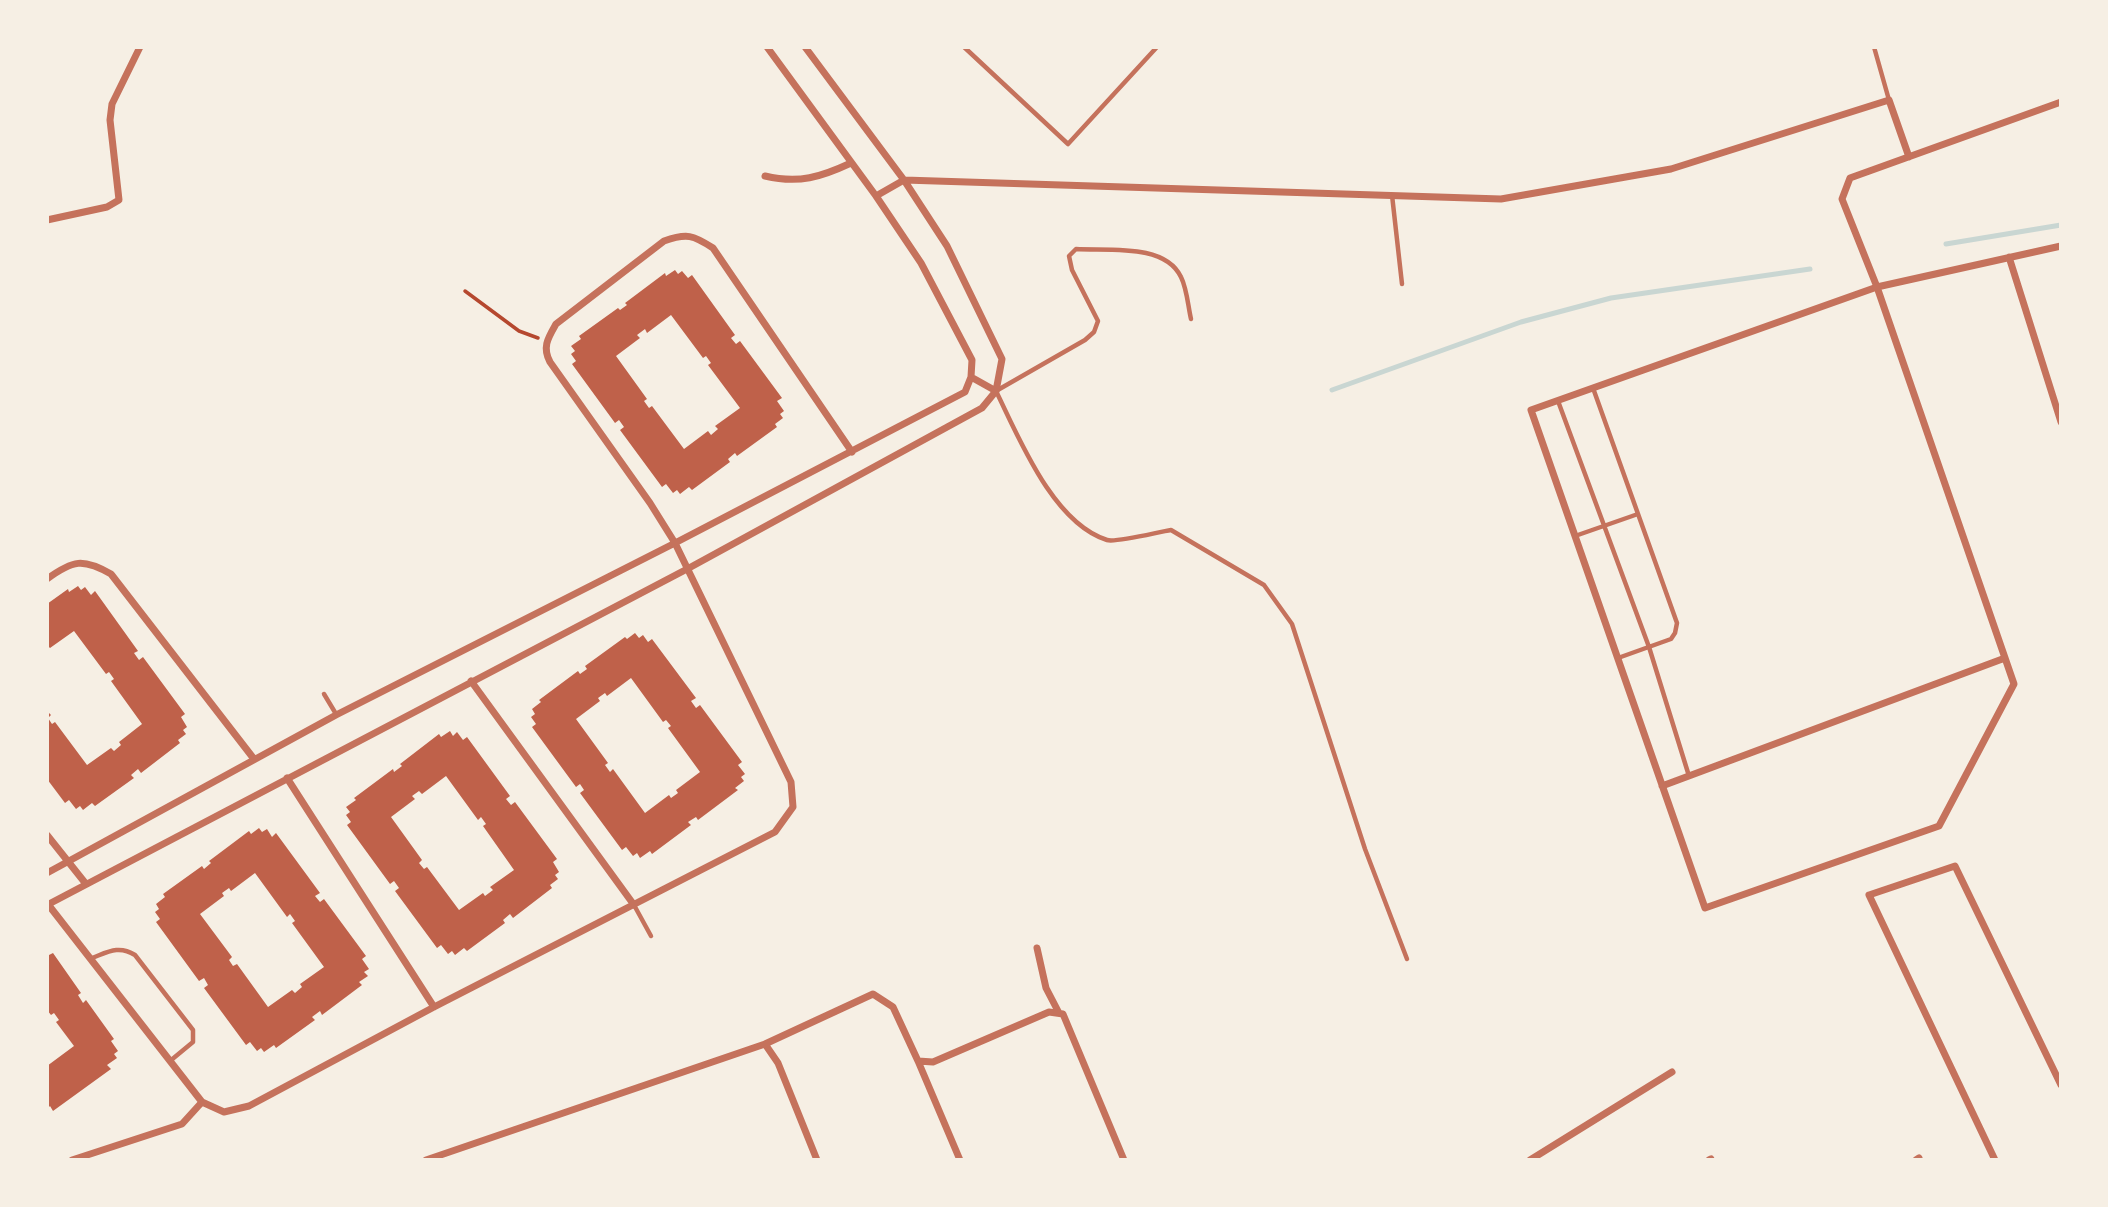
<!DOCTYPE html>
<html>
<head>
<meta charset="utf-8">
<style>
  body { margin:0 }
  #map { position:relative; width:2108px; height:1207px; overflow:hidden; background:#f6efe4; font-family:"Work Sans",sans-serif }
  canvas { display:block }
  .frame { position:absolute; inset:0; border:49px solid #f6efe4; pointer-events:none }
</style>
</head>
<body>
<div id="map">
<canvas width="2108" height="1207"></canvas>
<div class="frame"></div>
</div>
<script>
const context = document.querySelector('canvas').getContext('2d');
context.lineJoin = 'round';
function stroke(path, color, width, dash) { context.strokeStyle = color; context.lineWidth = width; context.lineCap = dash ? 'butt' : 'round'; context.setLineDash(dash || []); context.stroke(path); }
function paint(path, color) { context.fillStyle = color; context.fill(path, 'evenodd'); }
stroke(new Path2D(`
  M 1946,244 L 2061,225
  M 1332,390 L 1521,322 L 1611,298 L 1810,269`), '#c9d6d2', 5);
paint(new Path2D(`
  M 675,270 L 678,274 L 682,271 L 688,278 L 692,275 L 735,335 L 731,338 L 736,344 L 740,341 L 782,398 L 777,401 L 784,411 L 780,414 L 783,418 L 775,424 L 777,427 L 737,456 L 735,453 L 728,459 L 730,462 L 692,490 L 689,487 L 680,494 L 677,490 L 673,493 L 666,484 L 662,487 L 620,430 L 624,427 L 619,420 L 615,423 L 572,364 L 576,361 L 571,354 L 575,351 L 571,346 L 581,339 L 579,336 L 618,308 L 620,310 L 627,305 L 625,303 L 665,273 L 666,276 ZM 671,315 L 703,358 L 706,356 L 711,363 L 708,365 L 740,408 L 715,426 L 718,429 L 711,435 L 708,431 L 684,449 L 652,406 L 649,408 L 644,401 L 647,399 L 616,356 L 640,338 L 637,335 L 645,329 L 647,333 Z
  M 78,586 L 81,590 L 85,587 L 91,595 L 95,591 L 138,651 L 134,653 L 139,660 L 143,657 L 185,714 L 181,717 L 187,727 L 183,730 L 186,734 L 178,740 L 180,743 L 141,773 L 138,769 L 131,775 L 134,778 L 95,806 L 92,803 L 83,810 L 80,806 L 76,809 L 69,800 L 65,803 L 47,779 L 47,711 L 51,715 L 48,718 L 52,724 L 55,722 L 87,765 L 111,748 L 114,751 L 121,745 L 119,742 L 142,724 L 111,681 L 114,679 L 109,672 L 106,674 L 74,631 L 50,648 L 47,645 L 47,604 L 68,589 L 69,592 Z
  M 635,633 L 639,638 L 643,635 L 648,642 L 652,639 L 696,698 L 691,701 L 696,708 L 700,705 L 742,762 L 738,765 L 745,774 L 741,777 L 744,781 L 735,788 L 738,790 L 698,820 L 696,817 L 688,822 L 691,825 L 652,854 L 650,851 L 640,858 L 637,853 L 633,856 L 626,847 L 622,850 L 580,793 L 584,790 L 580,784 L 576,787 L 532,727 L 536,724 L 531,717 L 535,714 L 532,709 L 541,702 L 539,700 L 578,671 L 580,674 L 587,669 L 585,666 L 625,637 L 627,639 ZM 631,678 L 663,722 L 666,720 L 671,726 L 668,728 L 700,772 L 676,790 L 678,793 L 671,798 L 669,795 L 645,813 L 613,769 L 610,772 L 605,765 L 608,763 L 576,719 L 600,701 L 598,698 L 605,693 L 607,696 Z
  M 450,731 L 453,736 L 457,732 L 463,740 L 467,737 L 510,796 L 506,799 L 511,805 L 515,802 L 557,859 L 553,862 L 559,872 L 555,875 L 558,879 L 550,885 L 552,888 L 513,918 L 510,914 L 503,920 L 505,923 L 467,951 L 464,948 L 455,955 L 452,951 L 448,954 L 441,945 L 437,948 L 395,891 L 399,888 L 394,881 L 390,884 L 347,825 L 351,822 L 346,815 L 350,812 L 346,807 L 356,800 L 354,798 L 393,769 L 394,772 L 402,766 L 400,764 L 439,734 L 441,737 ZM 446,776 L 478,820 L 481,817 L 486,824 L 483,826 L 514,870 L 490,887 L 493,890 L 485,896 L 483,893 L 459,910 L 427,867 L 424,869 L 419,863 L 422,860 L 391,817 L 415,799 L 412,796 L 419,791 L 422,794 Z
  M 259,828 L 262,832 L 267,829 L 272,837 L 276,833 L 320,893 L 315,896 L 320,902 L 324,899 L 366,956 L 362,959 L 369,969 L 364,972 L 368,976 L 359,982 L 362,985 L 322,1015 L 320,1011 L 312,1017 L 315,1020 L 276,1048 L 274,1045 L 264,1052 L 261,1048 L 257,1051 L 250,1042 L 246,1045 L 204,988 L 208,985 L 204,978 L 199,981 L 156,922 L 160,919 L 155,912 L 159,909 L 156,904 L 165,897 L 163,894 L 202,866 L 204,869 L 211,863 L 209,861 L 249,831 L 251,834 ZM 255,873 L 287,917 L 290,914 L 295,921 L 292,923 L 324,967 L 300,984 L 302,987 L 295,993 L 292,990 L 268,1007 L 237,964 L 233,966 L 229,960 L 232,957 L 200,914 L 224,896 L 222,893 L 229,888 L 231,891 Z
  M 47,953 L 49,955 L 53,953 L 81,993 L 78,995 L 83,1003 L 86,1000 L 114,1039 L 111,1041 L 118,1051 L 114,1054 L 117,1058 L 107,1065 L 111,1069 L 53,1111 L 50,1106 L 47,1109 L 47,1066 L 74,1046 L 56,1022 L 59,1020 L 54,1013 L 51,1015 L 47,1010 Z`), '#bf614a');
stroke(new Path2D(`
  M 465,291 L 519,331 L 538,338`), '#b5482f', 3.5);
stroke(new Path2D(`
  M 964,47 L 1068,144 L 1157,47
  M 1874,47 L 1889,100
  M 1392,195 L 1402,284
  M 1191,319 C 1188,306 1187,289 1181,277 C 1165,243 1108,251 1076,249 L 1069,256 L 1072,270 L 1098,321 L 1094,332 L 1085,340 L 996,391 C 1019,438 1053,523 1107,540 C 1116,543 1158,532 1171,530 L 1264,585 L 1292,624 L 1365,849 L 1407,959
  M 1593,388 L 1677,623 L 1675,633 L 1671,639 L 1618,658
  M 1558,401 L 1649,647 L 1689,776
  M 1575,536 L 1638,514
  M 324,694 L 336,714
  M 634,905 L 651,936
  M 92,958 C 108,952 119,945 135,955 L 193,1030 L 193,1042 L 170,1061`), '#c5725c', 4.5);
stroke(new Path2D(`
  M 2061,102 L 1850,178 L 1842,199 L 1877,287 L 2014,684 L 1939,826 L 1705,908 L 1531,410 L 1877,287 L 2061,246
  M 765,176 C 799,184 821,177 851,163
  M 876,196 L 904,180 L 1501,199 L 1671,169 L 1889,100 L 1909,157
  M 47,220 L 107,207 L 119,200 L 110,120 L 112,104 L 140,47
  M 2009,257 L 2061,422
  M 971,377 L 996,391
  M 47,579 C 73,560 83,558 111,574 L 254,759
  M 471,681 L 634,905
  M 287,778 L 434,1007
  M 1662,786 L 2005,658
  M 47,835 L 86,884
  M 47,873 L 336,715 L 675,543 L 965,392 L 971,377 L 972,360 L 921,263 L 876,196 L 767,47
  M 47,903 L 202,1102 L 224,1112 L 249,1106 L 434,1007 L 775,832 L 793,807 L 791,782 L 675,543 L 650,503 L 550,362 C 542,347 548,338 556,324 L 664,241 C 687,233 693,235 713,248 L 852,452
  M 47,905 L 689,568 L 982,408 L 996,391 L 1002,359 L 947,246 L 904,180 L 805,47
  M 1037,948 L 1046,988 L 1059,1013
  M 765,1044 L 778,1063 L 817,1160
  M 918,1061 L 960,1160
  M 72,1160 L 182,1124 L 202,1102
  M 426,1160 L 765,1044 L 873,994 L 893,1007 L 918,1061 L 933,1062 L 1049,1012 L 1063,1014 L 1124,1160
  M 1530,1160 L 1672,1072
  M 1709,1160 L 1711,1159
  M 1916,1160 L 1919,1158
  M 1995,1160 L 1869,895 L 1955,866 L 2061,1085`), '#c5725c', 7);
</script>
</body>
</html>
